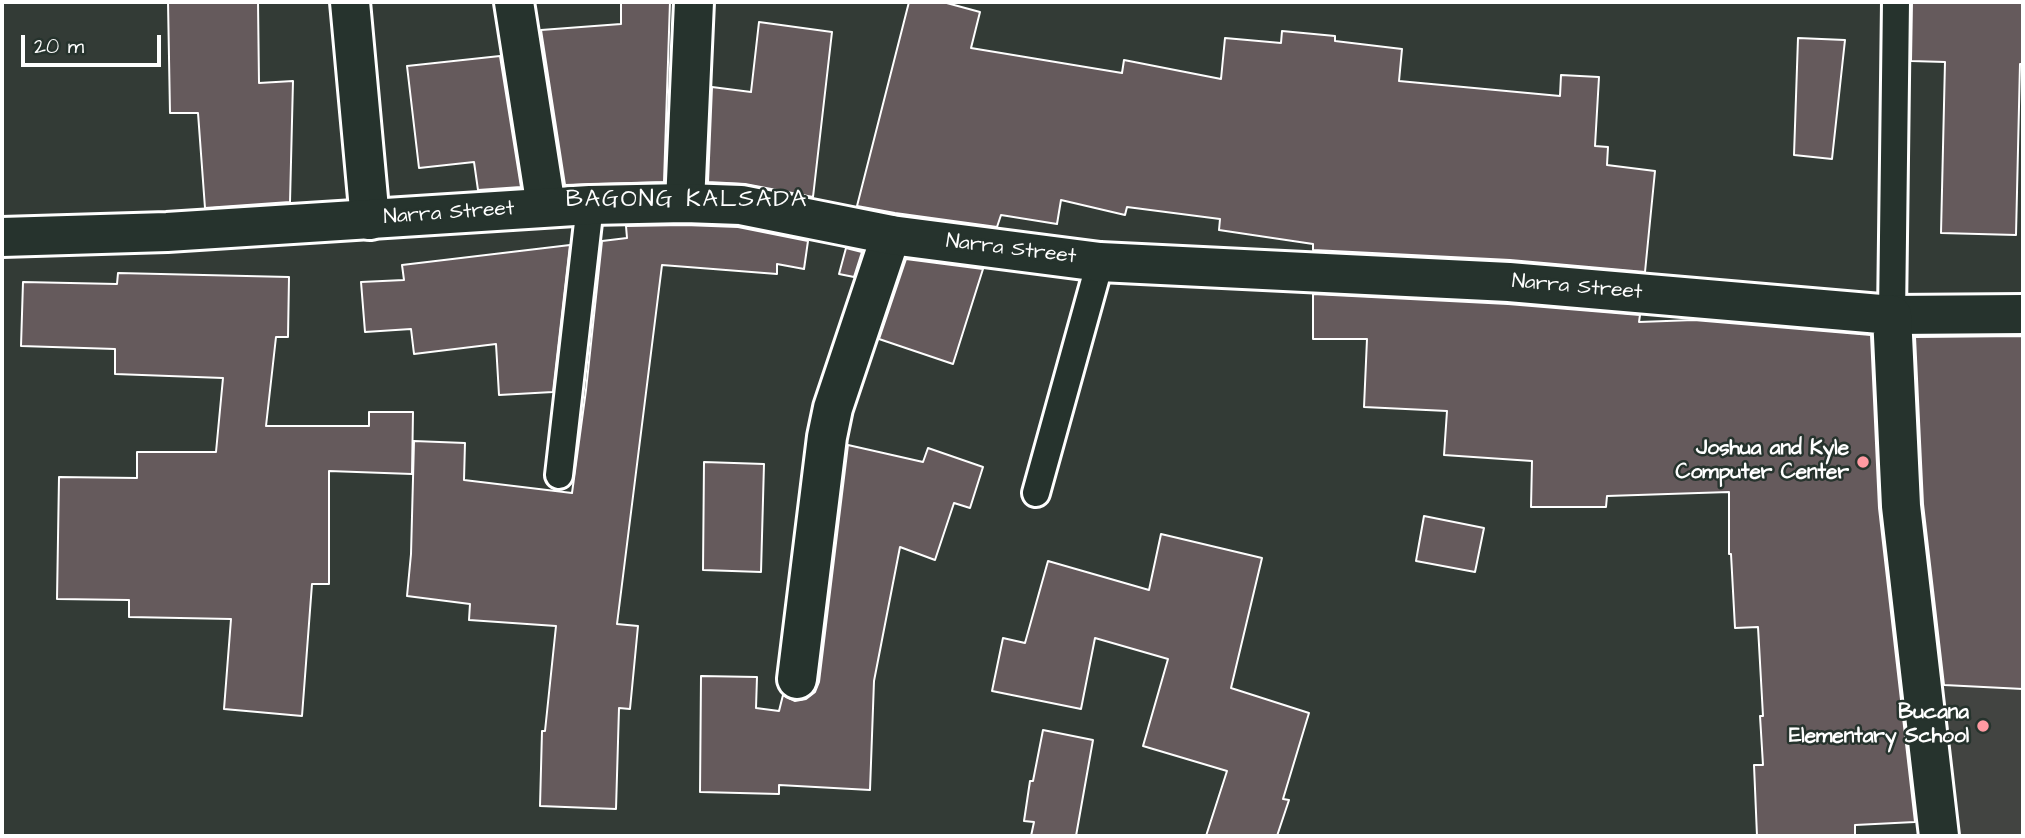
<!DOCTYPE html>
<html>
<head>
<meta charset="utf-8">
<style>
  body { margin:0 }
  #map { position:relative; width:2025px; height:838px; overflow:hidden; background:#333b36; font-family:"Architects Daughter",sans-serif }
  canvas { display:block }
  .frame { position:absolute; inset:0; border:4px solid #fff; pointer-events:none }
  .scale { position:absolute; left:21px; top:35px; width:140px; height:32px; box-sizing:border-box; border:4px solid #fff; border-top:0; padding-left:9px; font-size:21px; line-height:24px; white-space:nowrap; color:#fff; -webkit-text-stroke:5px #26332d; paint-order:stroke }
</style>
</head>
<body>
<div id="map">
<canvas width="2025" height="838"></canvas>
<div class="frame"></div>
<div class="scale">20 m</div>
</div>
<script>
const context = document.querySelector('canvas').getContext('2d');
context.lineJoin = 'round';
function paint(path, color) { context.fillStyle = color; context.fill(path, 'evenodd'); }
function stroke(path, color, width, dash) { context.strokeStyle = color; context.lineWidth = width; context.lineCap = dash ? 'butt' : 'round'; context.setLineDash(dash || []); context.stroke(path); }
function write(font, color, halo, rows, align = 'center') {
  context.font = font + ' "Architects Daughter",sans-serif'; context.lineWidth = 5; context.setLineDash([]); context.textBaseline = 'middle'; context.strokeStyle = halo; context.fillStyle = color; for (const [text, x, y, turn = 0] of rows) {
    context.save(); context.translate(x, y); context.rotate((+turn || 0) * Math.PI / 180); context.textAlign = isNaN(turn) ? turn : align; if (halo) context.strokeText(text, 0, 0); context.fillText(text, 0, 0); context.restore();
  }
}
paint(new Path2D(`
  M 1931,613 L 2023,616 L 2023,836 L 1954,836 Z`), '#424441');
const building = new Path2D(`
  M 168,2 L 258,2 L 259,83 L 293,81 L 290,202 L 205,208 L 198,113 L 170,113 Z
  M 621,2 L 670,2 L 664,182 L 565,185 L 541,30 L 621,24 Z
  M 909,2 L 943,2 L 980,12 L 971,48 L 1122,73 L 1124,60 L 1221,79 L 1225,38 L 1281,43 L 1282,31 L 1335,36 L 1335,41 L 1402,49 L 1399,81 L 1560,96 L 1561,75 L 1599,77 L 1595,146 L 1608,147 L 1607,165 L 1655,171 L 1645,272 L 1510,260 L 1313,250 L 1313,244 L 1219,230 L 1220,219 L 1127,207 L 1125,215 L 1061,200 L 1057,224 L 1001,215 L 997,227 L 895,213 L 857,206 Z
  M 1912,2 L 2023,2 L 2023,64 L 2020,64 L 2016,235 L 1941,233 L 1945,62 L 1911,61 Z
  M 759,22 L 832,32 L 813,197 L 745,184 L 708,182 L 712,87 L 751,92 Z
  M 1798,38 L 1845,40 L 1832,159 L 1794,155 Z
  M 500,56 L 521,187 L 478,190 L 474,162 L 419,168 L 407,66 Z
  M 685,225 L 738,227 L 808,241 L 804,269 L 777,264 L 777,274 L 662,265 L 617,624 L 638,626 L 630,709 L 619,708 L 616,809 L 540,806 L 542,731 L 545,731 L 556,626 L 469,620 L 470,604 L 407,596 L 411,554 L 414,441 L 465,443 L 464,480 L 572,493 L 586,390 L 602,241 L 627,238 L 626,226 Z
  M 570,245 L 553,392 L 499,395 L 496,344 L 414,354 L 411,329 L 365,332 L 361,282 L 404,280 L 402,265 Z
  M 846,248 L 862,252 L 854,277 L 839,274 Z
  M 906,259 L 983,269 L 953,364 L 879,339 Z
  M 118,273 L 289,277 L 288,337 L 276,337 L 266,426 L 369,426 L 369,412 L 413,412 L 412,474 L 329,471 L 329,584 L 312,584 L 302,716 L 224,709 L 231,619 L 129,617 L 129,600 L 57,599 L 59,477 L 137,478 L 137,452 L 216,452 L 223,378 L 115,374 L 115,349 L 21,346 L 23,282 L 117,284 Z
  M 1313,294 L 1508,304 L 1640,315 L 1639,322 L 1694,320 L 1871,335 L 1879,508 L 1915,822 L 1855,825 L 1855,836 L 1757,836 L 1754,765 L 1763,765 L 1760,716 L 1763,716 L 1758,627 L 1735,628 L 1731,554 L 1729,554 L 1729,492 L 1607,496 L 1606,507 L 1531,507 L 1532,461 L 1444,455 L 1447,411 L 1364,407 L 1367,339 L 1313,339 Z
  M 2023,336 L 2023,689 L 1944,685 L 1923,504 L 1915,337 Z
  M 848,445 L 923,462 L 928,448 L 983,467 L 970,508 L 954,503 L 935,560 L 900,547 L 874,681 L 870,790 L 779,785 L 779,794 L 700,792 L 701,676 L 757,677 L 756,708 L 779,711 L 783,695 L 795,701 L 806,699 L 815,692 L 819,682 Z
  M 704,462 L 764,464 L 761,572 L 703,570 Z
  M 1424,516 L 1484,528 L 1475,572 L 1416,561 Z
  M 1161,534 L 1262,558 L 1231,688 L 1309,713 L 1283,799 L 1289,800 L 1277,836 L 1206,836 L 1227,771 L 1143,746 L 1168,659 L 1095,638 L 1081,709 L 992,691 L 1003,638 L 1025,643 L 1048,561 L 1149,590 Z
  M 1043,730 L 1093,740 L 1076,836 L 1031,836 L 1034,822 L 1024,821 L 1030,781 L 1033,781 Z`);
paint(building, '#655a5c');
stroke(building, '#fff', 2);
const service = new Path2D(`
  M 1892,315 L 1896,2
  M 559,475 L 590,205
  M 1036,493 L 1100,262`);
const minor = new Path2D(`
  M 350,2 L 370,220
  M 514,2 L 546,207
  M 685,203 L 694,2
  M 1892,315 L 2023,314
  M 797,679 L 827,437 L 833,408 L 891,235`);
const tertiary = new Path2D(`
  M 2,237 L 167,232 L 590,205 L 685,203 L 741,205 L 891,235 L 1100,262 L 1509,282 L 1892,315 L 1901,506 L 1939,836`);
stroke(service, '#fff', 32);
stroke(minor, '#fff', 44);
stroke(tertiary, '#fff', 44);
stroke(service, '#26332d', 26);
stroke(minor, '#26332d', 38);
stroke(tertiary, '#26332d', 38);
for (const [x, y, r, color] of [
  [1863,462,7,"#ff9aa2"],
  [1983,726,7,"#ff9aa2"]
]) { const dot = new Path2D(); dot.arc(x, y, r, 0, 2 * Math.PI); context.fillStyle = color; context.fill(dot); stroke(dot, '#26332d', 2.5); }
write('21px', '#fff', '#26332d', [
  ["Narra Street",449,214,-4],
  ["Narra Street",1011,250,7],
  ["Narra Street",1577,288,5]
]);
write('bold 21px', '#fff', '#26332d', [
  ["Joshua and Kyle",1849,450],
  ["Computer Center",1849,474],
  ["Bucana",1969,714],
  ["Elementary School",1969,738]
], 'right');
context.letterSpacing = '2px';
write('24px', '#fff', '#26332d', [
  ["BAGONG KALSADA",687,201]
]);
context.letterSpacing = '0px';
</script>
</body>
</html>
